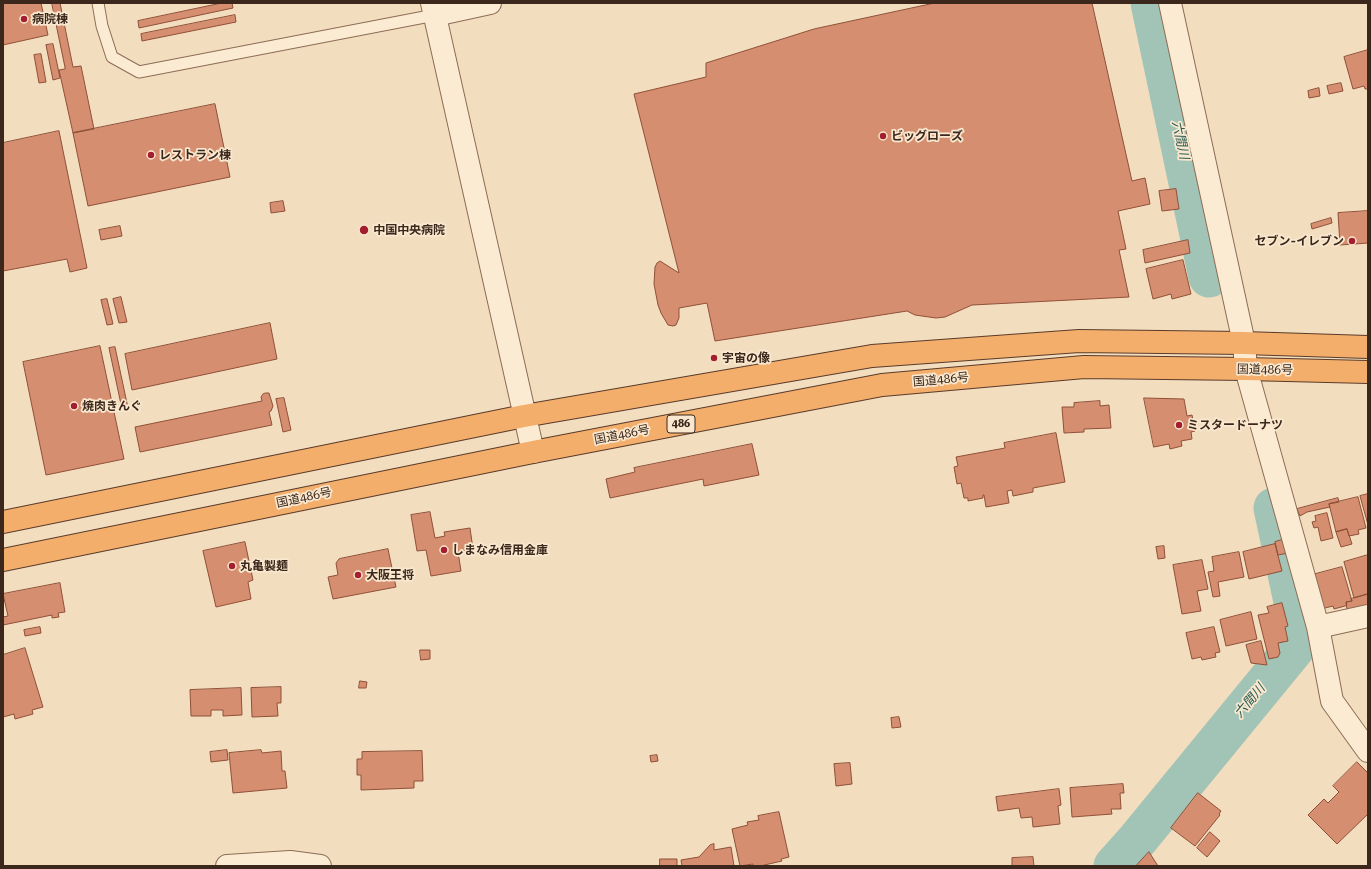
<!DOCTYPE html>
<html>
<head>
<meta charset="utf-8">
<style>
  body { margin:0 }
  #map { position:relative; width:1371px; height:869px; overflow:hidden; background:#f2ddbe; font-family:"Roboto Serif",serif }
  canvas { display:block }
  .frame { position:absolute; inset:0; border:4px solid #3b271b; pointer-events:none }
</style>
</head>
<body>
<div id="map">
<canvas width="1371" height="869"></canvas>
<div class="frame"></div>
</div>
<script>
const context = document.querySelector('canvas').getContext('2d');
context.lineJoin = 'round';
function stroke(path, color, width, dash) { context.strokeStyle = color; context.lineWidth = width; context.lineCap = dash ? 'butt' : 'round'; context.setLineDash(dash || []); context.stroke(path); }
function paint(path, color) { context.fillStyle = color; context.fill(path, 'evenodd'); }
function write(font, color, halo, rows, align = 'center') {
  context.font = font + ' "Roboto Serif","Noto Sans JP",serif'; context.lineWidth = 3.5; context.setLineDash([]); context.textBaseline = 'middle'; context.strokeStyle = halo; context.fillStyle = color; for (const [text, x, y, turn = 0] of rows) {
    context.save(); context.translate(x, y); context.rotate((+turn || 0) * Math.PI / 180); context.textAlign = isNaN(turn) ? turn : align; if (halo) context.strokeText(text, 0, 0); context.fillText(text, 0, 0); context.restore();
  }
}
stroke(new Path2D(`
  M 1151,3 L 1209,277
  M 1114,866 L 1138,839 L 1302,639 L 1274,508`), '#a2c4b6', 41);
const building = new Path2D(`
  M 3,3 L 41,3 L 48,35 L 3,45 Z
  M 52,3 L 60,3 L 73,67 L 81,66 L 94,129 L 73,133 L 59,70 L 65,69 Z
  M 222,3 L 232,3 L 233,8 L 139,28 L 138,21 Z
  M 935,3 L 1092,3 L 1132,181 L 1145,178 L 1150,204 L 1118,211 L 1126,249 L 1119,250 L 1129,297 L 972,305 L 945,317 L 936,318 L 915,315 L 907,311 L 715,341 L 707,303 L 679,308 L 679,318 L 676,325 L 673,326 L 668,325 L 661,313 L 658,305 L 654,284 L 655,267 L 657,263 L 660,261 L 679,273 L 634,94 L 706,77 L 706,63 L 814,29 Z
  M 235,15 L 236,22 L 142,41 L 141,34 Z
  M 53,44 L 60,78 L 53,80 L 46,45 Z
  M 1368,50 L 1368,89 L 1365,89 L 1364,86 L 1353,89 L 1344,57 Z
  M 41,54 L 46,82 L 39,83 L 34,55 Z
  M 1341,83 L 1343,91 L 1329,94 L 1327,86 Z
  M 1319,88 L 1320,96 L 1309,98 L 1308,91 Z
  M 215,104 L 230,177 L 88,206 L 73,133 Z
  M 59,131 L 87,268 L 70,272 L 67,259 L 3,271 L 3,143 Z
  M 1176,189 L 1179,209 L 1162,211 L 1159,191 Z
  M 283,201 L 285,211 L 271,213 L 270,203 Z
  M 1368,211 L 1368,243 L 1340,245 L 1338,213 Z
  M 1331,218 L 1332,223 L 1312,229 L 1311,224 Z
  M 120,226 L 122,236 L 101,240 L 99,230 Z
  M 1188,240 L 1190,253 L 1145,263 L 1143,250 Z
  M 1183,260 L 1191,294 L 1172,299 L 1171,294 L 1153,299 L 1146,269 Z
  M 121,297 L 127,322 L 119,323 L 113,299 Z
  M 107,299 L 113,324 L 107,325 L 101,300 Z
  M 270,323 L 277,359 L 132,390 L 125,354 Z
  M 100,346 L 124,459 L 46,475 L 23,362 Z
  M 115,347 L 128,408 L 122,409 L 109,348 Z
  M 266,393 L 269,393 L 273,406 L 271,411 L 269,412 L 272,425 L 140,452 L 135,427 L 262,401 L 261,397 L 263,394 Z
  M 284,398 L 291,430 L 283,432 L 276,399 Z
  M 1144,398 L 1184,399 L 1187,416 L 1192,415 L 1195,431 L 1191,432 L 1192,439 L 1181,441 L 1182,446 L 1170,449 L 1169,444 L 1154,447 Z
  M 1100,401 L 1100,406 L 1109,405 L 1111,428 L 1084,429 L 1084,432 L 1064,433 L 1062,407 L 1074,407 L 1074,403 Z
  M 1056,433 L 1065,482 L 1033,488 L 1033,492 L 1013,496 L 1012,490 L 1007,491 L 1009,503 L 986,507 L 984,495 L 983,495 L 983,498 L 968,501 L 968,498 L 964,498 L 961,483 L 957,484 L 954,467 L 958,466 L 956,457 L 1005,448 L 1004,443 Z
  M 752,444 L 759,475 L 704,486 L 703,479 L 610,498 L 606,479 L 635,472 L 634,468 Z
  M 1368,494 L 1368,525 L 1360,496 Z
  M 1358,497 L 1366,528 L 1358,530 L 1359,534 L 1349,536 L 1347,529 L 1336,532 L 1329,504 Z
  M 1338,498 L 1339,502 L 1329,504 L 1330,507 L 1307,512 L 1300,516 L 1297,509 Z
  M 430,512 L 435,538 L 445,536 L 444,532 L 470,528 L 473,549 L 458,552 L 461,571 L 431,576 L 426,550 L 417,551 L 411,515 Z
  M 1327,513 L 1333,538 L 1321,541 L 1318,527 L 1314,528 L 1312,522 L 1316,521 L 1315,516 Z
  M 1347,529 L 1352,544 L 1341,547 L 1336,532 Z
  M 1285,539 L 1288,553 L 1278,555 L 1275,542 Z
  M 245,542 L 253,580 L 248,582 L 251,599 L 216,607 L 203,551 Z
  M 1275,544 L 1282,571 L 1249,579 L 1243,552 Z
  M 1164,546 L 1165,558 L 1158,559 L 1156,547 Z
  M 388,549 L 396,587 L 333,599 L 328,577 L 338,575 L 336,563 L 339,559 Z
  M 1239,552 L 1244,577 L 1218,582 L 1220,596 L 1213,597 L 1208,572 L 1214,571 L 1212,557 Z
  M 1368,555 L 1368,594 L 1354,598 L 1344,562 Z
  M 1202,560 L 1208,589 L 1197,591 L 1201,611 L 1182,614 L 1173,565 Z
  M 1342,567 L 1352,601 L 1346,602 L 1347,605 L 1345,606 L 1334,609 L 1333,606 L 1321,609 L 1312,575 Z
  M 60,583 L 65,612 L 58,613 L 59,617 L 52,618 L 52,615 L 3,625 L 3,617 L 8,616 L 3,594 Z
  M 1368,594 L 1368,609 L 1347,610 L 1346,602 L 1352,601 L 1351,599 Z
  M 1282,603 L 1288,626 L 1285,627 L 1288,641 L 1278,643 L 1280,653 L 1278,657 L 1269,659 L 1258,615 L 1269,613 L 1267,607 Z
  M 1251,612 L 1257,639 L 1226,646 L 1220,620 Z
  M 40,627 L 41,633 L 25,636 L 24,630 Z
  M 1214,627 L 1220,652 L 1215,653 L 1216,657 L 1202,660 L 1201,657 L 1192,659 L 1186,633 Z
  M 1261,641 L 1267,665 L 1251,663 L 1246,645 Z
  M 25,648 L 43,707 L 32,710 L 33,714 L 15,719 L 14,714 L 3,717 L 3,655 Z
  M 420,650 L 430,650 L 430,659 L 421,660 Z
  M 360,681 L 367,682 L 366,688 L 359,688 Z
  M 281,687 L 281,703 L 277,703 L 278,716 L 252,717 L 251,688 Z
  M 241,688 L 242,715 L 223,716 L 223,710 L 211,710 L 211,716 L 191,716 L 190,690 Z
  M 899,717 L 901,727 L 892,728 L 891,718 Z
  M 227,750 L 228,760 L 211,762 L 210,752 Z
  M 261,750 L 262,753 L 281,751 L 282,771 L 285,771 L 287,788 L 233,793 L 229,753 Z
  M 422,751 L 423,781 L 414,781 L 414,788 L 361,790 L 361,775 L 357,775 L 357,759 L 362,759 L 362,752 Z
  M 657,755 L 658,761 L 651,762 L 650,756 Z
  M 1357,762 L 1368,773 L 1368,814 L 1337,844 L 1308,815 L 1324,799 L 1328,803 L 1339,792 L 1333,786 Z
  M 850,763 L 852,784 L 836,786 L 834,764 Z
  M 1123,784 L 1124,793 L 1120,793 L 1121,809 L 1111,809 L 1112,814 L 1072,817 L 1070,788 Z
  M 1059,789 L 1061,805 L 1058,806 L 1060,824 L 1033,827 L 1032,817 L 1021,818 L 1019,808 L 998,811 L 996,797 Z
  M 1198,793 L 1221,811 L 1219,814 L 1220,815 L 1195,846 L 1171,828 Z
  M 779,812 L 789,857 L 781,859 L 782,861 L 760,866 L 753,866 L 753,864 L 740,866 L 732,829 L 748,825 L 747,822 L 759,820 L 758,816 Z
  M 1210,832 L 1220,841 L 1207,857 L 1197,848 Z
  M 714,844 L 714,850 L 731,847 L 734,866 L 682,866 L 681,860 L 699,857 L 710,845 Z
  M 1149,852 L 1158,866 L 1136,866 Z
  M 1033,857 L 1034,866 L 1012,866 L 1012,858 Z
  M 660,859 L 677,859 L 677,866 L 660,866 Z`);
paint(building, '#d58e70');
stroke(building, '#8f5038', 1);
const service = new Path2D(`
  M 98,3 L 102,26 L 112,57 L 139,72 L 435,15`);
const minor = new Path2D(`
  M 432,3 L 533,452
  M 1170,3 L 1244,343 L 1246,369 L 1318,627 L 1332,701 L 1368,751
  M 435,15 L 490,3
  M 1318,627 L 1368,616
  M 227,866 L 290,862 L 320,866`);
const trunk = new Path2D(`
  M 3,522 L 524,416 L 872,356 L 1079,341 L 1244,343 L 1368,347
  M 3,560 L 533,452 L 882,385 L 1084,367 L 1246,369 L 1368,372`);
stroke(service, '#8d6c55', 13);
stroke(minor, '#8d6c55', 24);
stroke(trunk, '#5a3b2a', 24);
stroke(service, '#fcebd3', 11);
stroke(minor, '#fcebd3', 22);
stroke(trunk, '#f3ae6c', 22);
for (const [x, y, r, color] of [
  [24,19,4,"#a31e2f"],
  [883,136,4,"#a31e2f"],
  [151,155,4,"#a31e2f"],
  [364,230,5,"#a31e2f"],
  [1352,241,4,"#a31e2f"],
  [714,358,4,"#a31e2f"],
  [74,406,4,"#a31e2f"],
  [1179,425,4,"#a31e2f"],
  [444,550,4,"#a31e2f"],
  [232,566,4,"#a31e2f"],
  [358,575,4,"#a31e2f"]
]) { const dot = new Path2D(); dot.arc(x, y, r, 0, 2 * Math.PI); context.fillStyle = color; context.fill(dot); stroke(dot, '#f9e8cf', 1.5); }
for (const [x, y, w] of [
  [681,424,28]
]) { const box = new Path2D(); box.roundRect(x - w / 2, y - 9, w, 18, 3); context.fillStyle = '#f9e8cf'; context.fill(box); stroke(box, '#3b271b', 1); }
write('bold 11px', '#3b271b', null, [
  ["486",681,424]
]);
write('bold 12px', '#3b271b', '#f9e8cf', [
  ["病院棟",32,19],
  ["ビッグローズ",891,136],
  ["レストラン棟",159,155],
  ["中国中央病院",373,230],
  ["セブン-イレブン",1344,241,"right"],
  ["宇宙の像",722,358],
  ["焼肉きんぐ",82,406],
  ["ミスタードーナツ",1187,425],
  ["しまなみ信用金庫",452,550],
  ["丸亀製麺",240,566],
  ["大阪王将",366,575]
], 'left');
write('12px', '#3b271b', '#f9e8cf', [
  ["国道486号",1265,370,1],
  ["国道486号",941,380,-5],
  ["国道486号",622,435,-11],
  ["国道486号",304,498,-12]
]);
write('italic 13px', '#295c53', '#f9e8cf', [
  ["六間川",1180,140,78],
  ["六間川",1250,701,-50]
]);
</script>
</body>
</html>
